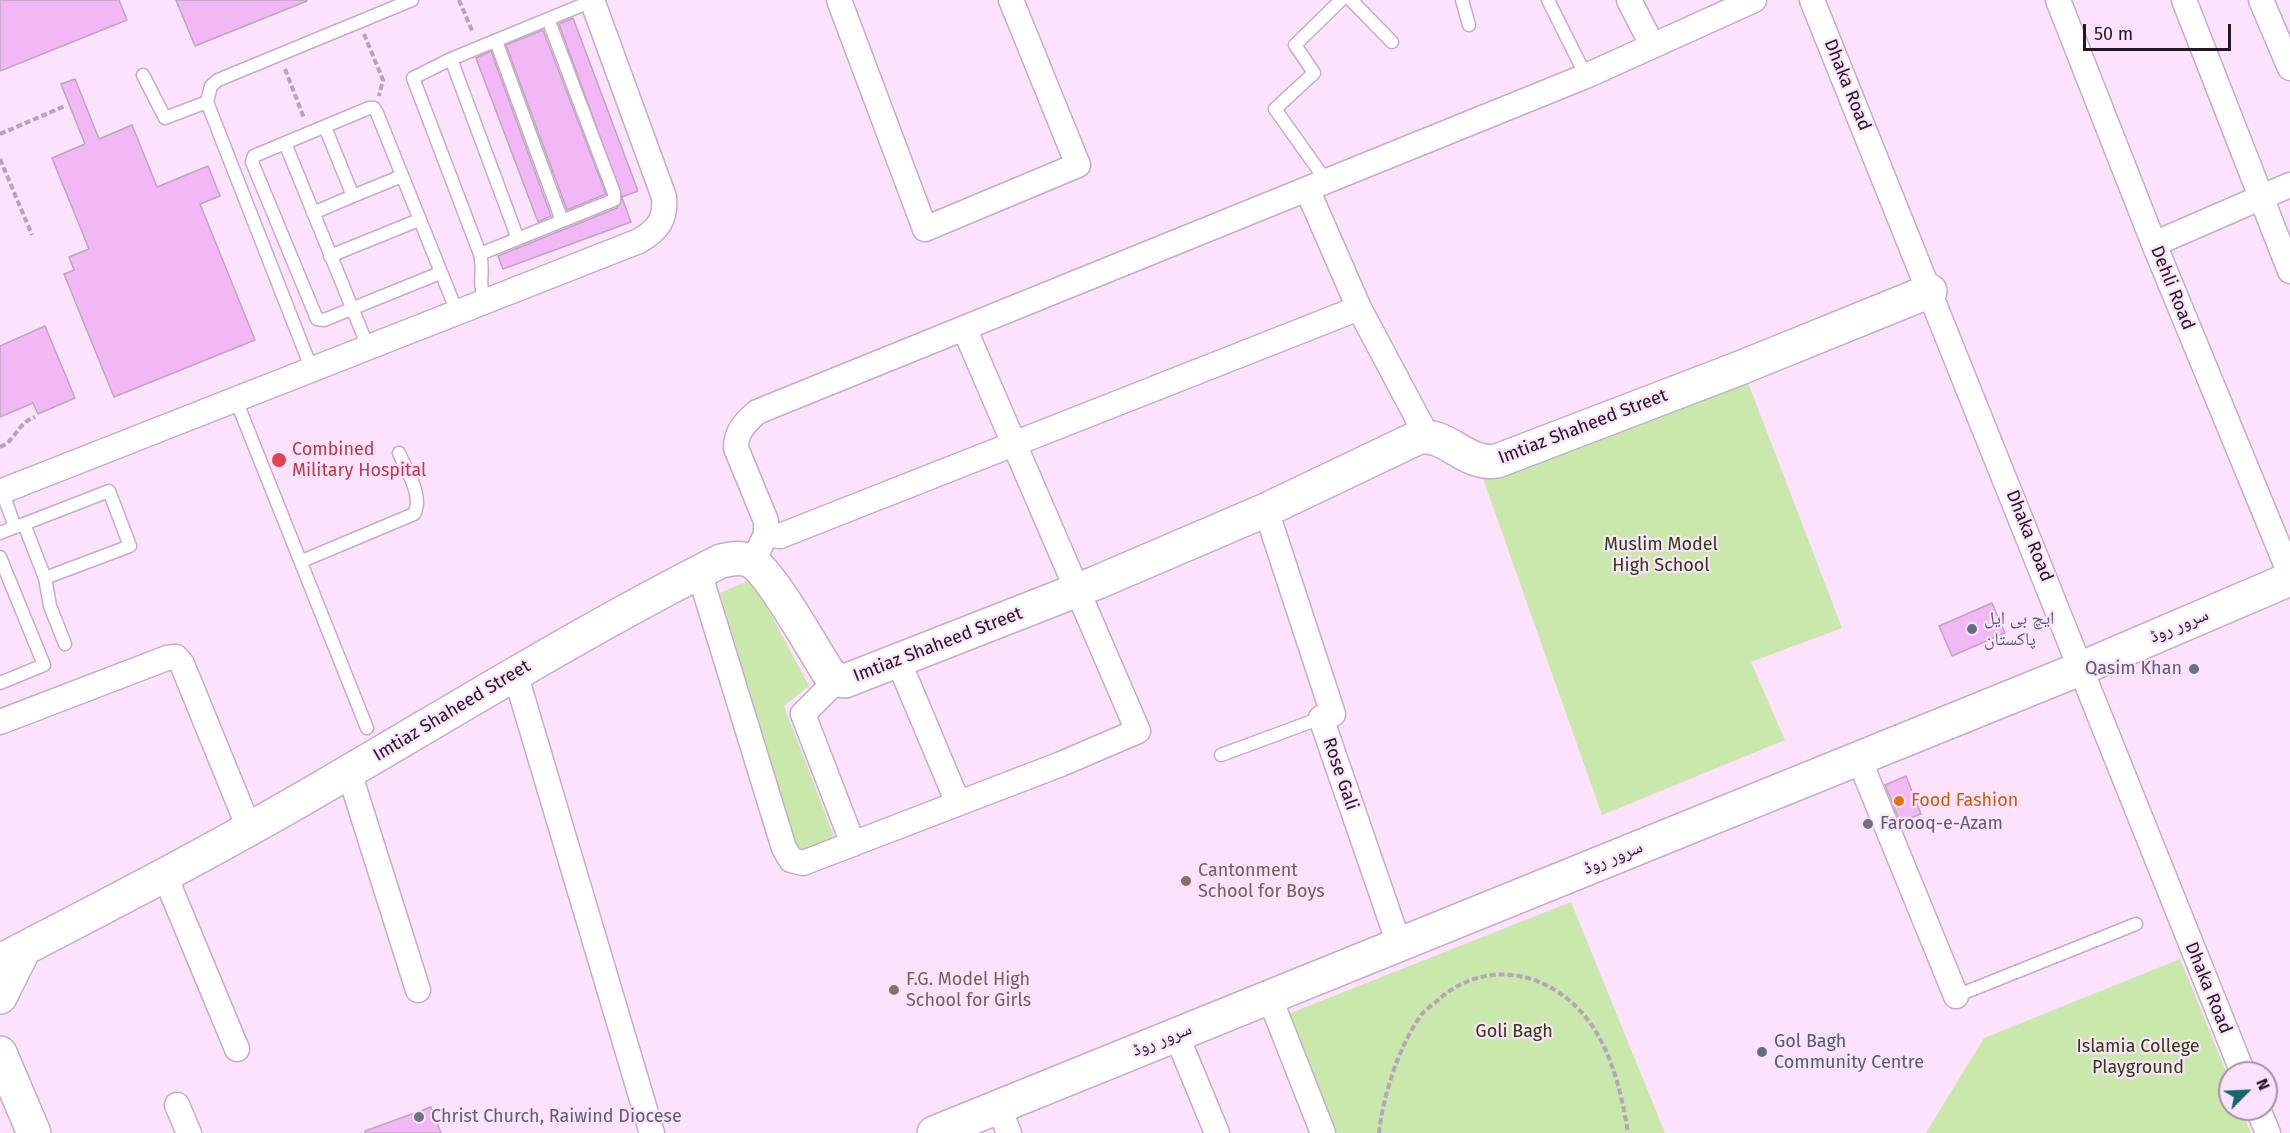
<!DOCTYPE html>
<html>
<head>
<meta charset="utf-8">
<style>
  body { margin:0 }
  #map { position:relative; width:2290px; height:1133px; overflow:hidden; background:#fce2fd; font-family:"Fira Sans",sans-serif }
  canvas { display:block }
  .north { position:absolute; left:2218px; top:1061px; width:60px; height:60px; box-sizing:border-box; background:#fce2fd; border:2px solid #a491a5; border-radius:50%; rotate:66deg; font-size:16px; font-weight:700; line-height:24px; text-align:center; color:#211821 }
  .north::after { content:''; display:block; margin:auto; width:21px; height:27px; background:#18666c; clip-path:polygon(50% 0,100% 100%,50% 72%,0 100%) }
  .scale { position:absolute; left:2083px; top:24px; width:148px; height:27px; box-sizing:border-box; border:3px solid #211821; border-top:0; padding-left:8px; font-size:18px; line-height:21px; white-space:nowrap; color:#211821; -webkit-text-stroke:4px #fce2fd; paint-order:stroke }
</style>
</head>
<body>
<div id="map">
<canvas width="2290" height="1133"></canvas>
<div class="north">N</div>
<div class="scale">50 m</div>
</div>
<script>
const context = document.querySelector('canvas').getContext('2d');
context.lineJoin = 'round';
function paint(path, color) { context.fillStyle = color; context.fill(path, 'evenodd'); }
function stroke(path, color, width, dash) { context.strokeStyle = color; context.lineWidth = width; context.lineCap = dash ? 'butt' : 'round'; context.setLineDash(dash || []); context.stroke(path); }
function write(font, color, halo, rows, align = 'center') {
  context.font = font + ' "Fira Sans","Noto Naskh Arabic",sans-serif'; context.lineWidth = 4.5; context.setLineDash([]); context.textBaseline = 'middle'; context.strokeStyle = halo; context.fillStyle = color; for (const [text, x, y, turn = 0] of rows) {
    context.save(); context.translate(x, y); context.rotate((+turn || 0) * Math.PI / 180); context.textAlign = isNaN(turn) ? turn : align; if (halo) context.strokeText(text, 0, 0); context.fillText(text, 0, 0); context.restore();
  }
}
paint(new Path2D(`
  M 1744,372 L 1842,628 L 1751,662 L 1785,740 L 1602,815 L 1481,473 Z
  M 752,579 L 809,686 L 784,706 L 835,839 L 798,852 L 720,593 Z
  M 1571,902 L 1665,1133 L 1333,1133 L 1288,1014 Z
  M 2180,959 L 2230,1081 L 2230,1109 L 2241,1109 L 2251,1133 L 1926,1133 L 1984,1038 Z`), '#cae7ac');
const building = new Path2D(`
  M 0,0 L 119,0 L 127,20 L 0,71 Z
  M 176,0 L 306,0 L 307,1 L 195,46 Z
  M 573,18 L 638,191 L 622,197 L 559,24 Z
  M 543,30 L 606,194 L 567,210 L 506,45 Z
  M 491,51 L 551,216 L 538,222 L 476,58 Z
  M 75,79 L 99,139 L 132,125 L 157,187 L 208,166 L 220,196 L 200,204 L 255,340 L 114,397 L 64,274 L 74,270 L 69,257 L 89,249 L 52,158 L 85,144 L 61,84 Z
  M 622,198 L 631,222 L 503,269 L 498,256 L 617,208 Z
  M 45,326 L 75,398 L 38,414 L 33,403 L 0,417 L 0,346 Z
  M 1992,603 L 2005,633 L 1952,656 L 1939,626 Z
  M 1906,776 L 1921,814 L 1900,822 L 1885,785 Z
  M 431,1107 L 441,1133 L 365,1133 L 365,1131 Z`);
paint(building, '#f2b7f5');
stroke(building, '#bea6bf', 1.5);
const lane = new Path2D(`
  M 1351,0 L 1392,42
  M 1462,0 L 1469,25
  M 1548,0 L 1586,76
  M 496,41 L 562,221
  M 451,59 L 518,239
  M 143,75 L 165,118 L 207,102
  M 325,127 L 353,196 L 402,176
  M 285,143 L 254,156 L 252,162 L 317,319 L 324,320 L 440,273
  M 1327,182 L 1275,109 L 1314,73 L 1295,45 L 1341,0
  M 313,213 L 353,196
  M 480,254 L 614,200 L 614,193 L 548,19
  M 330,256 L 419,220
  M 485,300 C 477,280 485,273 480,254 L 413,78 L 451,59 L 592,1
  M 368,347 L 285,143 L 369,108 L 374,108 L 377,113 L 457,312
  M 312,370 L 207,102 L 211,86 L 218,80 L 412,0
  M 236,400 L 367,728
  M 2,491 L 15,527 L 24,524 L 109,491 L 130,546 L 45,578 L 24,524
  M 0,533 L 15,527
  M 0,557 L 44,665 L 0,683
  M 302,561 L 414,514 C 424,496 406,470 399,453
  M 45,578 L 50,606 L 65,644
  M 1221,755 L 1321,718
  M 1956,996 L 2136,924`);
const street = new Path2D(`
  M 839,0 L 925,229 L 1078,165 L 1011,0
  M 1629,0 L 1652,45
  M 1812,0 L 2243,1073
  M 2058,0 L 2154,244 L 2290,574
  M 2184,0 L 2290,271
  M 2261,0 L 2290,68
  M 2154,244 L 2290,185
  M 1427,436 L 1359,308 L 1307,189 L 1586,76 L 1754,0
  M 0,492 L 639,241 C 658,230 666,220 664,197 L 592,0
  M 1266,510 L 1333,714 L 1321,718 L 1399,944
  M 766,534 L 780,536 L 1359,308
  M 753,562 L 766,534 L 766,521 L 736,448 C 736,431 745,423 757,412 L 1307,189
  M 699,572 L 784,848 L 791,860 L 803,863 L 1061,764 L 1138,731 L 965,330
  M 898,660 L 958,803
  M 515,673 L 652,1133
  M 837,680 L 803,714 L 853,844
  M 0,722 L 167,658 L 176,657 L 182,664 L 249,828
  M 1859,759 L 1956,996
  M 349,772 L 418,990
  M 165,876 L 237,1049
  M 1269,996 L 1323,1133
  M 1176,1034 L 1217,1133
  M 177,1105 L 189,1133
  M 999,1108 L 1009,1133
  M 2258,1109 L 2268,1133`);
const secondary = new Path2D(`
  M 0,961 C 118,900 236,839 350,771 C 473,699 594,625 721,561 C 730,559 743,556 752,562 C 771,573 814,650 828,672 L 837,680 L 845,681 L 1098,582 L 1266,510 L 1417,438 C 1447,431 1464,466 1497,461 L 1740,368 L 1930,291
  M 0,997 L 24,949
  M 0,1053 L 34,1133
  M 934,1133 L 2082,668 L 2290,579`);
stroke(lane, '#c5adc6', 15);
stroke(street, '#c5adc6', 27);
stroke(secondary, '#c5adc6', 36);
stroke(new Path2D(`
  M 459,0 L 473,33
  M 364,34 L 383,80 L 379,96
  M 285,69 L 304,118
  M 0,134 L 65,106
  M 0,159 L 32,235
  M 0,447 C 17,440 16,424 35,417
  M 1379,1133 C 1383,1096 1399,1045 1422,1014 C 1426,1009 1434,1004 1439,999 C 1494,952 1566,977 1599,1037 C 1615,1066 1623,1101 1628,1133`), '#b8a3b9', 4, [6, 3]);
stroke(lane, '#fff', 12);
stroke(street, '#fff', 24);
stroke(secondary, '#fff', 33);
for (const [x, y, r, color] of [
  [279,460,8,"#e0444e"],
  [1972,629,6,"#5c6f8a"],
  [2194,669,6,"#6b7280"],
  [1899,801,6,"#e8710a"],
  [1868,824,6,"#6b7280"],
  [1186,881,6,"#8d6e63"],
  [894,990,6,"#8d6e63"],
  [1762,1052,6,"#5c6f8a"],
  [419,1117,6,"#6b7280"]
]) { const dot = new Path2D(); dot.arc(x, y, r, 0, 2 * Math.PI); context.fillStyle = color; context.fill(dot); stroke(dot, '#fce2fd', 2); }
write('18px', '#211821', '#fce2fd', [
  ["Dhaka Road",1847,85,68],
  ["Dehli Road",2172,288,68],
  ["Imtiaz Shaheed Street",1583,427,-21],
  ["Dhaka Road",2029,536,68],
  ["سرور روڈ",2179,626,-23],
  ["Imtiaz Shaheed Street",938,645,-21],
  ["Imtiaz Shaheed Street",452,711,-31],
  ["Rose Gali",1340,774,71],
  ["سرور روڈ",1613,858,-22],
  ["Dhaka Road",2208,988,68],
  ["سرور روڈ",1162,1040,-22]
]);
write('18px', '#be3a42', '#fce2fd', [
  ["Combined",292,450],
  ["Military Hospital",292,471]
], 'left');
write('18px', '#2b400b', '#fce2fd', [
  ["Muslim Model",1661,545],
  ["High School",1661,566],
  ["Goli Bagh",1514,1032],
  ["Islamia College",2138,1047],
  ["Playground",2138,1068]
]);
write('18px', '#4e5e75', '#fce2fd', [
  ["ایچ بی ایل",1984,619],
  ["پاکستان",1984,640],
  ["Gol Bagh",1774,1042],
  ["Community Centre",1774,1063]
], 'left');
write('18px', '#5b616d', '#fce2fd', [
  ["Qasim Khan",2182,669,"right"],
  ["Farooq-e-Azam",1880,824],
  ["Christ Church, Raiwind Diocese",431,1117]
], 'left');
write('18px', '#c56008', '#fce2fd', [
  ["Food Fashion",1911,801]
], 'left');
write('18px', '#785e54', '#fce2fd', [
  ["Cantonment",1198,871],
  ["School for Boys",1198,892],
  ["F.G. Model High",906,980],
  ["School for Girls",906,1001]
], 'left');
</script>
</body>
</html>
